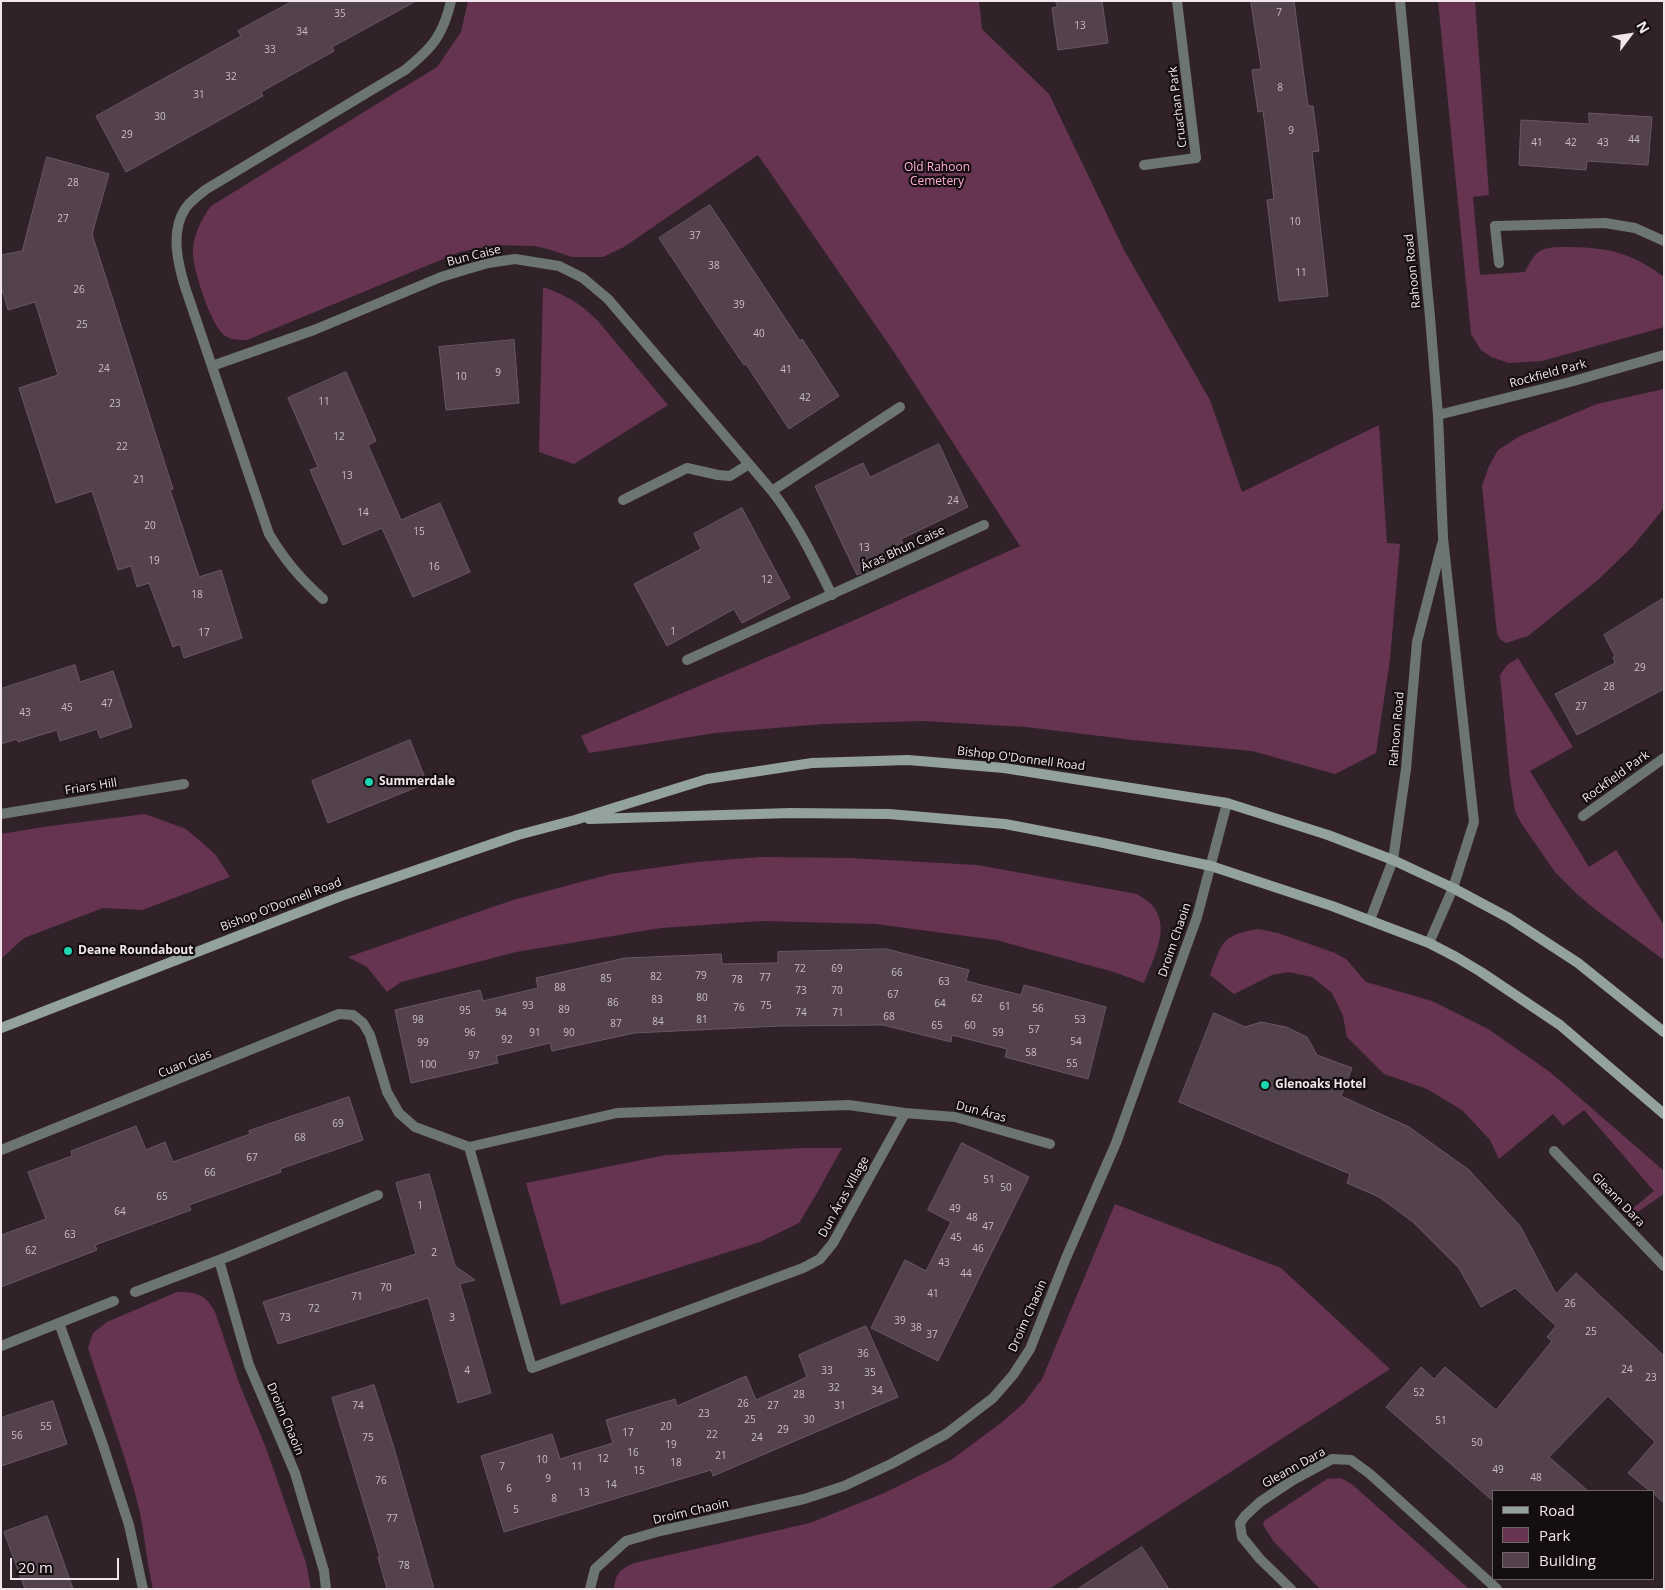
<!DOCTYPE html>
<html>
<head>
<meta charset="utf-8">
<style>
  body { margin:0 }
  #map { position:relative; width:1665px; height:1590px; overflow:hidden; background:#31222a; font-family:"Open Sans",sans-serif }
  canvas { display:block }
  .frame { position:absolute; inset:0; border:2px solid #f1e6eb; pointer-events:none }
  .legend { position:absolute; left:1492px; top:1490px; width:162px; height:90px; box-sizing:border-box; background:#150e11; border:1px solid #6d6468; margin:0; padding:6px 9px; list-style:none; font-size:15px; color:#f1e6eb }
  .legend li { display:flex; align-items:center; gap:10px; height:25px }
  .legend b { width:25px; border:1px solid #6d6468 }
  .north { position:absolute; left:1605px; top:10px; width:50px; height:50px; -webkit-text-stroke:4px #150e11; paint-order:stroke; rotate:59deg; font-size:14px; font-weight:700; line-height:20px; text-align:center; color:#f1e6eb }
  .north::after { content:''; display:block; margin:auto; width:18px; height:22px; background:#f1e6eb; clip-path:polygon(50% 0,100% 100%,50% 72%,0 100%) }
  .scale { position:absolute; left:10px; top:1558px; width:109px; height:22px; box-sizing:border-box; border:2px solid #f1e6eb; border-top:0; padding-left:6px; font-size:15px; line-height:18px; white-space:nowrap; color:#f1e6eb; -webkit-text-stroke:4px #150e11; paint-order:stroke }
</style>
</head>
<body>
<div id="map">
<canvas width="1665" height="1590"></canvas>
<div class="frame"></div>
<ul class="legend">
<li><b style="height:6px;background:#93a29d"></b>Road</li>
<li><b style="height:14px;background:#663450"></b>Park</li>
<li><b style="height:14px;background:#53424b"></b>Building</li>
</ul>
<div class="north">N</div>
<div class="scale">20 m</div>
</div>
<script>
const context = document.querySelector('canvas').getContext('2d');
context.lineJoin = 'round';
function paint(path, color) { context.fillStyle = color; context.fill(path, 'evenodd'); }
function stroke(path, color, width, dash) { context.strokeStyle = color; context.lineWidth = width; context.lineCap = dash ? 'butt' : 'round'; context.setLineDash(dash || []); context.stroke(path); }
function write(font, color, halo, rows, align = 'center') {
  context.font = font + ' "Open Sans",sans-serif'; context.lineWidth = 4.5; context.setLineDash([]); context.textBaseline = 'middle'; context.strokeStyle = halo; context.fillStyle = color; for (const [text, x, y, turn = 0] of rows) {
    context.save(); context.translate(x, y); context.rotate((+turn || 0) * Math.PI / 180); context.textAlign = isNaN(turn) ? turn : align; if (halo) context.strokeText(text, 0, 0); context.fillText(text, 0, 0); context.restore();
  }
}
paint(new Path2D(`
  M 468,1 L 979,1 L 982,29 L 1049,94 L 1124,250 L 1210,400 L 1242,492 L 1379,425 L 1387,543 L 1400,544 L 1390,659 L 1376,753 L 1335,774 L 1252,751 L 1133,740 L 1026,727 L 923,721 L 823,724 L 715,733 L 589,753 L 581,736 L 848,623 L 1020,546 L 894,352 L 758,155 L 624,247 L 603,257 L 572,257 L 548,249 L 534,246 L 494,245 L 460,252 L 247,340 C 239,340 231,340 224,335 C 211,325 193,270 193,253 C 193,235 201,220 211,206 L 437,67 L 461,32 Z
  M 1438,1 L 1475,1 L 1489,195 L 1473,197 L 1480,275 L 1525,272 C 1529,265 1533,255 1540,251 C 1549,246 1561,247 1571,247 C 1610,248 1632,253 1664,277 L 1664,326 L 1661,328 L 1542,361 L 1509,363 L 1491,357 L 1481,350 L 1471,334 Z
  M 543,287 C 567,296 580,303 598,321 L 668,405 L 574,464 L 539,452 Z
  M 1664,389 L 1664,508 L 1633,546 L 1599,579 L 1528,636 L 1506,643 L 1501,640 L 1497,634 L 1482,486 L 1489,466 L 1498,450 L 1520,436 L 1597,404 Z
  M 1518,658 L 1573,747 L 1530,771 L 1589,867 L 1616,850 L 1664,925 L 1664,960 L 1596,910 L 1578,895 L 1555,872 L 1521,823 L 1515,811 L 1510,779 L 1500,675 L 1507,665 Z
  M 145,814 L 186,829 L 215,854 L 230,877 L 142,910 L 103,908 L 24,938 L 1,959 L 1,834 L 43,827 Z
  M 760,857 L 851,858 L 977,865 L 1137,894 C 1141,897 1146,900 1150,903 C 1173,925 1153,959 1144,983 L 1114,972 L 996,940 L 876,924 L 761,921 L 661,928 L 516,952 L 401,982 L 387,992 L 367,967 L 348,957 L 513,900 L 611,874 L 697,862 Z
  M 1258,929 L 1278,933 L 1335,953 L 1346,959 L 1366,982 L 1432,1001 L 1488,1029 L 1550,1072 L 1664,1171 L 1664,1194 L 1636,1213 L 1631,1210 L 1654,1191 L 1584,1110 L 1563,1126 L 1553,1114 L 1499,1159 L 1490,1140 L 1462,1110 L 1427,1089 L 1384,1074 L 1347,1037 L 1343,1016 L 1332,993 L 1312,977 L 1289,972 L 1272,975 L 1234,994 L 1210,975 C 1222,943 1221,935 1258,929 Z
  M 803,1148 L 842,1148 L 817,1193 L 799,1223 L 760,1242 L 561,1305 L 526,1183 L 666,1155 Z
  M 1115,1204 L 1281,1268 L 1390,1369 L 1049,1589 L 614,1589 C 616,1573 619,1570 634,1563 L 810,1523 L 882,1494 L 951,1460 L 1001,1423 L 1024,1403 L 1042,1379 Z
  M 177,1292 C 196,1292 206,1294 215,1312 L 239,1383 L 266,1448 L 306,1563 L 311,1589 L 153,1589 C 147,1564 145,1538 140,1513 C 127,1457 105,1403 88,1348 L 93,1333 L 107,1322 Z
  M 1341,1478 L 1353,1485 L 1469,1589 L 1320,1589 L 1274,1542 L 1263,1525 L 1264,1521 L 1327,1479 Z`), '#663450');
const building = new Path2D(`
  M 293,1 L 416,1 L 332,47 L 334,51 L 261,92 L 263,96 L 126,172 L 96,116 L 241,36 L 238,31 Z
  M 1056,1 L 1102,1 L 1108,43 L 1058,50 L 1052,8 L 1057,7 Z
  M 1251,1 L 1294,1 L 1308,106 L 1313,106 L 1319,151 L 1312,152 L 1328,296 L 1279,301 L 1267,200 L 1274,199 L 1263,111 L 1258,112 L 1252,70 L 1261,69 Z
  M 1589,113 L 1652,117 L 1648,165 L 1587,161 L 1586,170 L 1519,165 L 1521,120 L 1589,124 Z
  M 47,157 L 109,174 L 92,234 L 173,489 L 170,490 L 199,577 L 221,570 L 242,638 L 184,658 L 180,644 L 173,647 L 149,583 L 137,587 L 131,566 L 118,570 L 92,491 L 56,503 L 19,388 L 58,375 L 35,302 L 8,310 L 1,286 L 1,255 L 22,251 Z
  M 710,205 L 800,341 L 802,339 L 839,396 L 789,429 L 746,364 L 744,365 L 710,315 L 659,238 Z
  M 514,340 L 519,403 L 446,410 L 439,347 Z
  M 346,372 L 376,441 L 368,445 L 401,520 L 440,503 L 470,572 L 413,597 L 382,528 L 343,545 L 310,470 L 318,467 L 288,398 Z
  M 939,444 L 968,507 L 901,539 L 907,553 L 857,575 L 815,486 L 863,463 L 870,477 Z
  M 742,508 L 790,598 L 742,623 L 734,609 L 667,646 L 634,584 L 701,549 L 694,534 Z
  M 1664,598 L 1664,689 L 1577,735 L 1555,694 L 1615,663 L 1613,657 L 1615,656 L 1604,635 Z
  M 75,665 L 80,682 L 113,671 L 132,727 L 100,738 L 97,729 L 60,741 L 57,730 L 18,742 L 17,739 L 1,744 L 1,689 Z
  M 410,740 L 427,783 L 328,823 L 312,781 Z
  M 886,949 L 969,970 L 966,981 L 1021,995 L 1024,985 L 1106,1007 L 1088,1079 L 1005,1057 L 1007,1049 L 952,1035 L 951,1042 L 883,1025 L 780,1026 L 634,1033 L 552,1051 L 550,1043 L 496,1056 L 498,1063 L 411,1083 L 395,1010 L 480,990 L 483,1001 L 538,988 L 536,978 L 625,958 L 721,954 L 722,964 L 778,963 L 778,952 Z
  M 1214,1013 L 1245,1027 L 1261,1022 L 1286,1027 L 1307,1037 L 1317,1055 L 1352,1068 L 1341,1096 L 1409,1127 L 1469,1170 L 1520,1226 L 1556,1294 L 1576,1273 L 1664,1356 L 1664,1503 L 1654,1494 L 1654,1491 L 1650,1491 L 1628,1473 L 1655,1442 L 1608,1396 L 1549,1457 L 1588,1491 L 1494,1491 L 1493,1501 L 1386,1407 L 1421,1367 L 1434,1379 L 1445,1367 L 1496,1410 L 1552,1341 L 1547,1337 L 1556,1326 L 1515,1288 L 1481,1307 L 1459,1268 L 1413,1222 L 1379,1197 L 1347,1183 L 1350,1174 L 1179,1102 Z
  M 349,1097 L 363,1140 L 280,1169 L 281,1172 L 189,1205 L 191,1210 L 95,1245 L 97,1250 L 1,1287 L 1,1235 L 46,1219 L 28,1172 L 72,1156 L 71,1151 L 136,1126 L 146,1150 L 165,1142 L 173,1162 L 250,1134 L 249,1131 Z
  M 962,1143 L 1029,1177 L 938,1361 L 871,1328 L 905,1260 L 926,1271 L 951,1222 L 928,1210 Z
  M 429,1174 L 455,1266 L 475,1280 L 460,1284 L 491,1393 L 458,1403 L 428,1298 L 278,1344 L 263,1302 L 416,1254 L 396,1183 Z
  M 866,1326 L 898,1397 L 713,1476 L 711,1470 L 504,1532 L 481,1456 L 552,1434 L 560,1459 L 613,1443 L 606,1420 L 675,1399 L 677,1406 L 746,1376 L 756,1400 L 807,1377 L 799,1355 Z
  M 374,1385 L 394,1448 L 434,1589 L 387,1589 L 378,1557 L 380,1557 L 332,1398 Z
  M 53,1401 L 67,1444 L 1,1466 L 1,1418 Z
  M 47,1516 L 61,1555 L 73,1589 L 25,1589 L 4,1532 Z
  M 1142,1547 L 1169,1589 L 1078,1589 Z`);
paint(building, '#53424b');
stroke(building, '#695861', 1);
stroke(new Path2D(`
  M 1144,165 L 1196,158
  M 1495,226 L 1499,263`), '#6c7572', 10);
stroke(new Path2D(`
  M 1177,1 L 1196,158
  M 1495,226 L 1605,223 L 1635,228 L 1664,241
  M 212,366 L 314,330 L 441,277 L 488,263 L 515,259 L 559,266 L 583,278 L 608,299 L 772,491 C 797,523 814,559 832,595
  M 1438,415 L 1570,382 L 1664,355
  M 772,491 L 900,407
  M 623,500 L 687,468 L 718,475 L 730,476 L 749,464
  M 323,599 C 300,578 286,562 269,534 L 185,287 C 178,264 170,232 185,209 C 189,202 198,196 205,190 L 405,70 C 432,48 443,36 451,1
  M 687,660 L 984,525
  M 1,814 L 184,784
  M 1583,816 L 1664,758
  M 469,1147 L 532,1368 L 803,1268 L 820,1259 L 833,1243 L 905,1113
  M 1,1150 L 339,1014 L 353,1015 L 363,1023 L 370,1035 L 387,1092 L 399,1113 L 415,1127 L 469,1147 L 617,1113 L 849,1105 L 905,1113 L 955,1117 L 1050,1144
  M 1554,1151 L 1664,1266
  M 219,1260 L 249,1365 L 295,1473 L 324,1571 L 326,1589
  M 135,1292 L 227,1257 L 378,1195
  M 59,1323 L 102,1442 L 129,1525 L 143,1589
  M 1,1346 L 114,1301
  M 590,1589 L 595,1569 L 626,1541 L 660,1531 L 804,1499 L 844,1486 L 891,1464 L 946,1434 L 993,1398 L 1013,1375 L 1030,1349 L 1066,1258 L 1116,1143 L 1197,917 L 1227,803
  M 1291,1589 L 1260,1559 L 1242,1537 L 1240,1523 L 1245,1516 L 1260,1502 L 1293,1480 L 1332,1459 L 1351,1460 L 1370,1474 L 1497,1589`), '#6c7572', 10);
stroke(new Path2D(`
  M 1400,1 L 1430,317 L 1438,415 L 1443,538 L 1474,822 L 1453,888 L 1429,943
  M 1370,920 L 1393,860 L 1406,769 L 1417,642 L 1442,544`), '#6c7572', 10);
stroke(new Path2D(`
  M 589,819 L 791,813 L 889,814 L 1005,824 L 1099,842 L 1211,866 L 1332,906 L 1429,943 L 1456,957 L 1481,972 L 1560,1025 L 1664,1114
  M 1,1028 L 341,896 L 518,835 L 575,820 L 707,779 L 812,763 L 908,760 L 1004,768 L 1227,803 L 1328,835 L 1393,860 L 1453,888 L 1509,918 L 1578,963 L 1664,1032`), '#93a29d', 10);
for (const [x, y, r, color] of [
  [369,782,5,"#1dd5b1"],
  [68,951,5,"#1dd5b1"],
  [1265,1085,5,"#1dd5b1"]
]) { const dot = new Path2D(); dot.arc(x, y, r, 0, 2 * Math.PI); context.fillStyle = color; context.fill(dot); stroke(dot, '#150e11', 2); }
write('10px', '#cabdc3', null, [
  ["7",1279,13],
  ["35",340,14],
  ["13",1080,26],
  ["34",302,32],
  ["33",270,50],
  ["32",231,77],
  ["8",1280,88],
  ["31",199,95],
  ["30",160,117],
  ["9",1291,131],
  ["29",127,135],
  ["44",1634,140],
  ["41",1537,143],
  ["42",1571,143],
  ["43",1603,143],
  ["28",73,183],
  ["27",63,219],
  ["10",1295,222],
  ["37",695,236],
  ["38",714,266],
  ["11",1301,273],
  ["26",79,290],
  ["39",739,305],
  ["25",82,325],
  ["40",759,334],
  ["24",104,369],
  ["41",786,370],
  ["9",498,373],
  ["10",461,377],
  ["42",805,398],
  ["11",324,402],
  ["23",115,404],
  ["12",339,437],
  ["22",122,447],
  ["13",347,476],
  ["21",139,480],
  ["24",953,501],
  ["14",363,513],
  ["20",150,526],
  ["15",419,532],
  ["13",864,548],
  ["19",154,561],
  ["16",434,567],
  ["12",767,580],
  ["18",197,595],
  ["1",673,632],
  ["17",204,633],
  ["29",1640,668],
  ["28",1609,687],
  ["47",107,704],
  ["27",1581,707],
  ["45",67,708],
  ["43",25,713],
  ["72",800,969],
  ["69",837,969],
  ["66",897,973],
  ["79",701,976],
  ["82",656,977],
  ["77",765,978],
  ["85",606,979],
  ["78",737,980],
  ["63",944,982],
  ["88",560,988],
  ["73",801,991],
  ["70",837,991],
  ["67",893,995],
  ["80",702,998],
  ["62",977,999],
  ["83",657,1000],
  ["86",613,1003],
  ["64",940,1004],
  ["93",528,1006],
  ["75",766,1006],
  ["61",1005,1007],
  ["76",739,1008],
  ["56",1038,1009],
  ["89",564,1010],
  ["95",465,1011],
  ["94",501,1013],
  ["74",801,1013],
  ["71",838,1013],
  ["68",889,1017],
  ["98",418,1020],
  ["81",702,1020],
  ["53",1080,1020],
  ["84",658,1022],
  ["87",616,1024],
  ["65",937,1026],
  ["60",970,1026],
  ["57",1034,1030],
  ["96",470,1033],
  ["91",535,1033],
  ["90",569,1033],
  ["59",998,1033],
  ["92",507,1040],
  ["54",1076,1042],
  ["99",423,1043],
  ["58",1031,1053],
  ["97",474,1056],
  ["55",1072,1064],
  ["100",428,1065],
  ["69",338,1124],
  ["68",300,1138],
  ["67",252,1158],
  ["66",210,1173],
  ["51",989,1180],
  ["50",1006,1188],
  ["65",162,1197],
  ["1",420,1206],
  ["49",955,1209],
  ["64",120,1212],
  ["48",972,1218],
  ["47",988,1227],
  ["63",70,1235],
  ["45",956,1238],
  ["46",978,1249],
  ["62",31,1251],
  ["2",434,1253],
  ["43",944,1263],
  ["44",966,1274],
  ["70",386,1288],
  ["41",933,1294],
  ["71",357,1297],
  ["26",1570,1304],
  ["72",314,1309],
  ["73",285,1318],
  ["3",452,1318],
  ["39",900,1321],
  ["38",916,1328],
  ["25",1591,1332],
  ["37",932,1335],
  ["36",863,1354],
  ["24",1627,1370],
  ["4",467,1371],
  ["33",827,1371],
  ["35",870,1373],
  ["23",1651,1378],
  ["32",834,1388],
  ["34",877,1391],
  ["52",1419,1393],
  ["28",799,1395],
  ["26",743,1404],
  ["74",358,1406],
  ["27",773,1406],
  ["31",840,1406],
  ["23",704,1414],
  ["25",750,1420],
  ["30",809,1420],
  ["51",1441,1421],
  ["55",46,1427],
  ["20",666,1427],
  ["29",783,1430],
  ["17",628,1433],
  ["22",712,1435],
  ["56",17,1436],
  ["75",368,1438],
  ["24",757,1438],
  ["50",1477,1443],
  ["19",671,1445],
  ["16",633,1453],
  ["21",721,1456],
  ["12",603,1459],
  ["10",542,1460],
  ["18",676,1463],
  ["7",502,1467],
  ["11",577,1467],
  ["49",1498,1470],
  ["15",639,1471],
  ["48",1536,1478],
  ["9",548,1479],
  ["76",381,1481],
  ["14",611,1485],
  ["6",509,1489],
  ["13",584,1493],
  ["8",554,1499],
  ["5",516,1510],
  ["77",392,1519],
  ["78",404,1566]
]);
write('12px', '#f1e6eb', '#150e11', [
  ["Cruachan Park",1178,107,-97],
  ["Bun Caise",474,256,-14],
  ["Rahoon Road",1413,271,-96],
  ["Rockfield Park",1548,374,-15],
  ["Áras Bhun Caise",903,549,-25],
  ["Rahoon Road",1397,729,-85],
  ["Bishop O'Donnell Road",1021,759,7],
  ["Rockfield Park",1616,777,-36],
  ["Friars Hill",91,787,-9],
  ["Bishop O'Donnell Road",281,905,-21],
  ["Droim Chaoin",1175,940,-71],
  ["Cuan Glas",185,1064,-22],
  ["Dun Áras",981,1112,15],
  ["Dun Áras Village",844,1197,-61],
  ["Gleann Dara",1618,1200,46],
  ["Droim Chaoin",1028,1316,-66],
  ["Droim Chaoin",285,1419,67],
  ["Gleann Dara",1294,1468,-29],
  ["Droim Chaoin",691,1512,-13]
]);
write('12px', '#ffabd8', '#150e11', [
  ["Old Rahoon",937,168],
  ["Cemetery",937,182]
]);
write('bold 12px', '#f1e6eb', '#150e11', [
  ["Summerdale",379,782],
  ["Deane Roundabout",78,951],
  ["Glenoaks Hotel",1275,1085]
], 'left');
</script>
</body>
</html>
